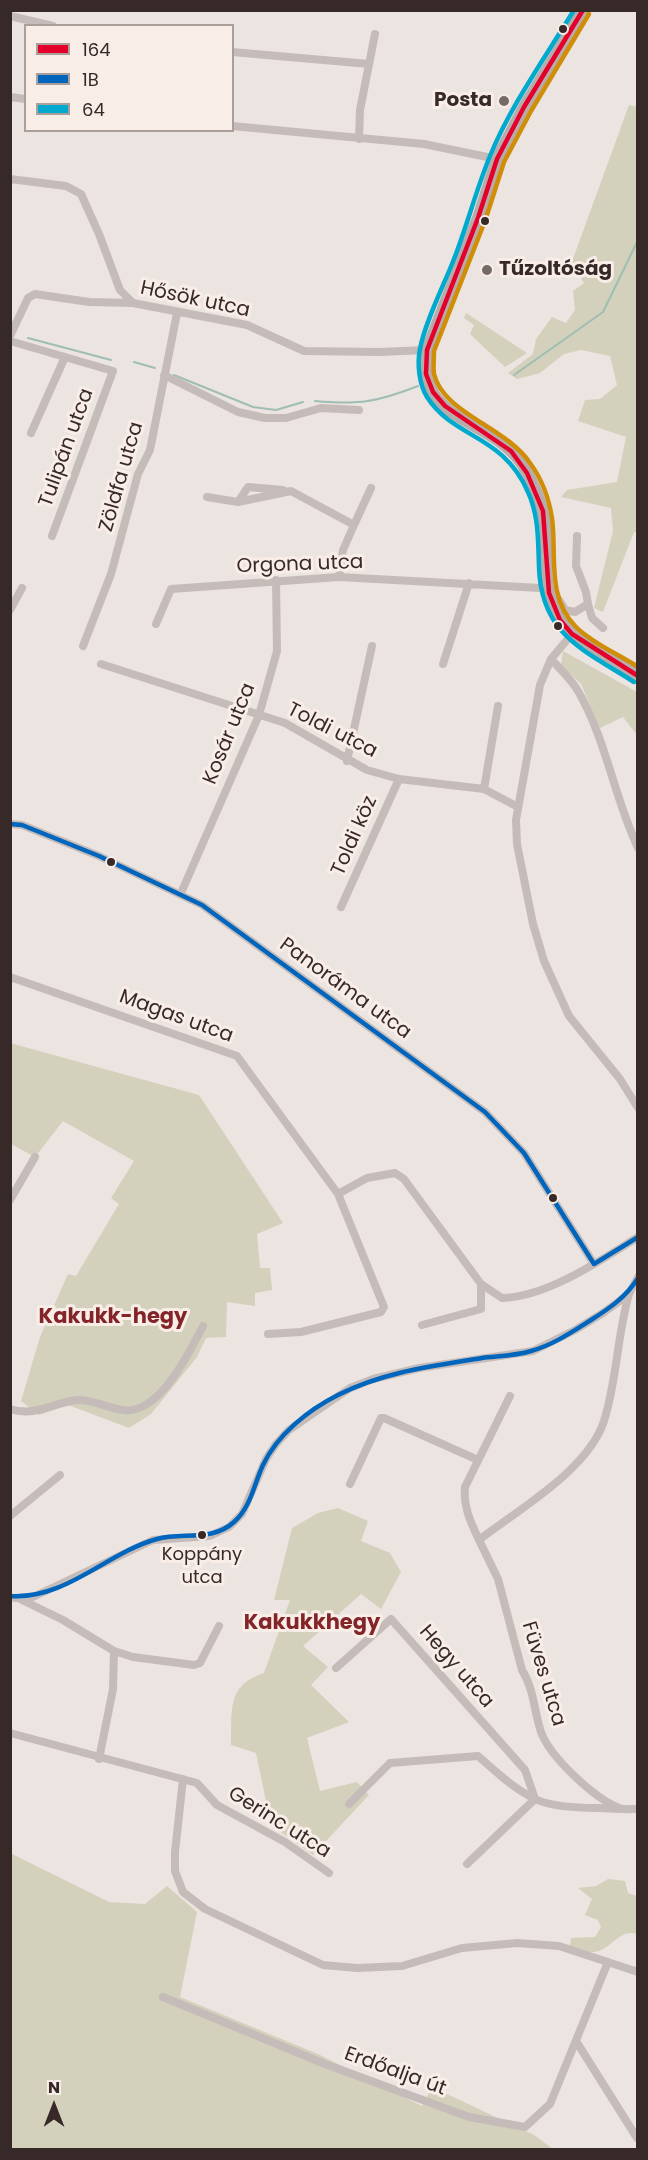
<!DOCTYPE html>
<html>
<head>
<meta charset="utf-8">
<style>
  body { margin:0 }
  #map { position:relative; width:648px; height:2160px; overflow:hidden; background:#ece4e1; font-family:Poppins,sans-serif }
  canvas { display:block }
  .frame { position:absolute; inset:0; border:12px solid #362928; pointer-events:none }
  .legend { position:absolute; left:24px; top:24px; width:210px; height:108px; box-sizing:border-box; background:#f9ede8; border:2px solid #ab9f9b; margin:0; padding:8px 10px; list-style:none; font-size:18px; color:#362928 }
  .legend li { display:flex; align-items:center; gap:12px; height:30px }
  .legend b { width:30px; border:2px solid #ab9f9b }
  .north { position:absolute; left:24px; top:2076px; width:60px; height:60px; -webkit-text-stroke:4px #f9ede8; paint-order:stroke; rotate:0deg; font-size:16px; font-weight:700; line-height:24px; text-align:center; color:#362928 }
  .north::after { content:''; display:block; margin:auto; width:21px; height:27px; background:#362928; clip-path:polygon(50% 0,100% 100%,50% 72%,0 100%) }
</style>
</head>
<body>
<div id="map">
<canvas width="648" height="2160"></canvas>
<div class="frame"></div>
<ul class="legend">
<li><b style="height:8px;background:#e4002b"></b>164</li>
<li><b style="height:8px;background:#0065bd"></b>1B</li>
<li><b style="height:8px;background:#00a9ce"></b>64</li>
</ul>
<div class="north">N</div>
</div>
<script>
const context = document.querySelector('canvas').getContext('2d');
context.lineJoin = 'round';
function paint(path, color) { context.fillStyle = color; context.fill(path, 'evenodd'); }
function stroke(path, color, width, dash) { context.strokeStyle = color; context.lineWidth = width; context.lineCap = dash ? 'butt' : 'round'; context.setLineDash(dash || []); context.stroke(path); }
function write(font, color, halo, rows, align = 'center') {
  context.font = font + ' Poppins,sans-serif'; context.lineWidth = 6; context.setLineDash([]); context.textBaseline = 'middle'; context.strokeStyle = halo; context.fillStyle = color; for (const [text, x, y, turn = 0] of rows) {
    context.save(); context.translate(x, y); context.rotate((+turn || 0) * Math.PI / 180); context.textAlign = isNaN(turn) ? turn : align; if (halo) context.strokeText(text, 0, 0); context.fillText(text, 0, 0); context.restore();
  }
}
paint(new Path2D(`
  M 629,105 L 638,107 L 637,532 L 634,532 L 603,612 L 594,608 L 613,531 L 611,508 L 561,497 L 567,490 L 617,482 L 626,437 L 578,421 L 585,400 L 600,399 L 617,385 L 610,356 L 581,350 L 564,354 L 540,373 L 517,379 L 508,373 L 533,354 L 536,339 L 552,317 L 566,323 L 575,310 L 573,291 L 584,283 L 575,269 L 570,267 Z
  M 466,313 L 527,353 L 505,367 L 470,334 L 474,325 L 464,318 Z
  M 563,651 L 637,692 L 637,735 L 623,717 L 600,728 L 581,684 L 561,665 Z
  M 10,1043 L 199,1095 L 283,1223 L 257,1234 L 260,1268 L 270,1268 L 272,1290 L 255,1293 L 255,1306 L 227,1302 L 226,1337 L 206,1338 L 197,1357 L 151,1414 L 129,1428 L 68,1405 L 39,1415 L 21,1401 L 40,1337 L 68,1274 L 76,1276 L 119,1204 L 111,1198 L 134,1161 L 63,1121 L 35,1157 L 11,1144 Z
  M 338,1508 L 368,1521 L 361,1541 L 390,1553 L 401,1572 L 381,1609 L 361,1594 L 303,1646 L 328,1667 L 311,1685 L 349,1722 L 307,1738 L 320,1791 L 357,1782 L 369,1795 L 313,1855 L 271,1825 L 256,1753 L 231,1745 C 232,1711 226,1685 264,1673 L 290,1600 L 274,1600 L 292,1528 L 318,1513 Z
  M 10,1853 L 109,1902 L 145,1904 L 167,1886 L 197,1912 L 180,1997 L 318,2054 L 422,2106 L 432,2087 L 534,2135 L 553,2149 L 11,2149 Z
  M 608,1879 L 625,1881 L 628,1893 L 637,1896 L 637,1934 C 619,1928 612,1950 594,1952 C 586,1953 578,1949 570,1946 L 571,1938 L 595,1937 L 601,1927 L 598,1920 L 585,1915 L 592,1899 L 578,1888 L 596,1886 Z`), '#d3d0bc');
stroke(new Path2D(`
  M 28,338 L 111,360
  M 134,362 L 155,368
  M 174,375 L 253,407 L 276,410 L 303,402
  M 514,375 L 603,312 L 638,240
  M 315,401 C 359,405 377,402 418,386`), '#9ebeb4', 2);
stroke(new Path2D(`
  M 10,16 L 53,26
  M 232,52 L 369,64
  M 10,97 L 26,99
  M 232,126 L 424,144 L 497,159
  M 359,139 L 360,110 L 375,34
  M 10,179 L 66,186 L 81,194 L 99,234 L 120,290 L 133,303
  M 10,336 L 28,298 L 35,294 L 89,302 L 133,303 L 247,325 L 304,351 L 379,352 L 427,350
  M 10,341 L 113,371 L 52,536
  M 164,375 L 238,412 L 265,418 L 286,418 L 321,408 L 359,410
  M 31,433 L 65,357
  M 207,497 L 238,502 L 291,491 L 354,525 L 343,550 L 339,577
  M 238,502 L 248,487 L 283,490
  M 354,525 L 371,488
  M 588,604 L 592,618 L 603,628
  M 10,610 L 22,588
  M 156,624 L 171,589 L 339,577 L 540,588 C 552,589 560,600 565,610 L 575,612 L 588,604 L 586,592 L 576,566 L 577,536
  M 572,634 L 551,659 L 540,685 L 516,820 L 517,844 L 533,924 L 544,961 L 569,1016 L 620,1079 L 638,1108
  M 83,646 L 111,574 L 138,474 L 150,450 L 177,313
  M 551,659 C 560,669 571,679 578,691 C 606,739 614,797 638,848
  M 101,664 L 285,723 L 367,770 L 399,779 L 484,789 L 518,807
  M 443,664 L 469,583
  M 347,761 L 372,646
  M 484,789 L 498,706
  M 10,824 L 22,825 L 99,856 L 202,905 L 485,1112 L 524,1153 L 594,1264
  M 181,893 L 259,715 L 277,651 L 276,580
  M 341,907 L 399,779
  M 10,977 L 237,1056 L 338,1194 L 384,1307 L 381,1312 L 301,1332 L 268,1334
  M 338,1194 L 367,1178 L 395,1173 L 404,1179 L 481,1284 L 502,1298 C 547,1297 601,1260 638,1237
  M 10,1200 L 35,1157
  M 422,1325 L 481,1309 L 481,1284
  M 510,1396 L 465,1487 C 463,1507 471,1523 479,1540 C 519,1509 588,1470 604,1421 C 617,1380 617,1336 629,1294
  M 10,1409 C 36,1417 52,1403 77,1400 C 92,1399 107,1408 122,1410 C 159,1416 189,1353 203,1326
  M 350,1484 L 381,1418 L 384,1418 L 478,1460
  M 10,1516 L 60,1475
  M 479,1540 L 498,1579 L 522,1670 C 534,1689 534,1711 541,1732 C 550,1757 594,1798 619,1808 C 624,1810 632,1809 638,1809
  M 15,1598 L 33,1597 L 153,1540 L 210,1536 L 229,1527 L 242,1514 L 266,1459 L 276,1444 L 289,1430 L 350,1388 L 373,1379 L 419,1368 L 533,1351 L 575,1330 L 603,1313 L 629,1294 L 638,1277
  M 20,1599 L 63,1620 L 114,1651 L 133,1657 L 194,1665 L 200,1663 L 219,1626
  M 336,1668 L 391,1619 L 525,1770 L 535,1799 L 467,1864
  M 10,1733 L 197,1783 L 217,1805 L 285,1842 L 329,1873
  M 99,1759 L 113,1689 L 114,1651
  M 183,1779 L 175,1852 L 175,1871 L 183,1892 L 205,1909 L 323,1965 L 357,1968 L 402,1966 L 462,1948 L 517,1943 L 559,1946 L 638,1972
  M 349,1804 L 390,1763 L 478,1756 C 495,1771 514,1789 535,1799 C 559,1810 593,1807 620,1809
  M 163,1997 L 325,2064 L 469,2117 L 525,2127 L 550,2104 L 608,1962
  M 576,2041 L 637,2138`), '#c5bcba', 8);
stroke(new Path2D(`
  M 583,10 L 524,107 L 497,159 L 478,218 L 427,350 C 415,424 494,417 524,467 C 533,483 541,500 544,518 C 551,563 535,597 572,634 L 638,676`), '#b6acab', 12);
stroke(new Path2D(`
  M 583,10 L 524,107 L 497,159 L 478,218 L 427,350 L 426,374 L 433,392 L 445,406 L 511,451 L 527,473 L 543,511 L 549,593 L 560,620 L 572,634 L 638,676`), '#e4002b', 4.5);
stroke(new Path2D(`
  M 10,824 L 22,825 L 99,856 L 202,905 L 485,1112 L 524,1153 L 594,1264
  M 594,1264 L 638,1237
  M 10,1596 C 66,1600 106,1553 157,1539 C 183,1532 212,1542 234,1522 C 251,1507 254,1484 263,1465 C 277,1435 308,1410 338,1395 C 383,1372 432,1366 482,1358 C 498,1356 515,1356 531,1351 C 553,1345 572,1332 591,1320 C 610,1308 626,1297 638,1278`), '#0065bd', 4.5);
stroke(new Path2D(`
  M 574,10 C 545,58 511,105 490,156 C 476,190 467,226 454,259 C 444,285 425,322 420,349 C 417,364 419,384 427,397 C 454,439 503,434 528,492 C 539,516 538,541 539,567 C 541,635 584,650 634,682`), '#00a9ce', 4.5);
stroke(new Path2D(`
  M 589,14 L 531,111 L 504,162 L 485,221 L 434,351 C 434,359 433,367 434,374 C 443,413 506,427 530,463 C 541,478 549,499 552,518 C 557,555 546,597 576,627 C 592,643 618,654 638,667`), '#d08d08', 4.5);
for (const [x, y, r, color] of [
  [563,29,5,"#362928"],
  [504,101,6,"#766a69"],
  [485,221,5,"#362928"],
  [487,270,6,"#766a69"],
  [558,626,5,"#362928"],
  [111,862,5,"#362928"],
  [553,1198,5,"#362928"],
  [202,1535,5,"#362928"]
]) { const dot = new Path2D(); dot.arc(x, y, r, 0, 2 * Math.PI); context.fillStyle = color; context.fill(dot); stroke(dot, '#f9ede8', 2); }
write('18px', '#362928', '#f9ede8', [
  ["Koppány",202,1555],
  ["utca",202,1578]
]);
write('bold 20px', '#362928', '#f9ede8', [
  ["Posta",492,101],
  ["Tűzoltóság",499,270,"left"]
], 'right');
write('20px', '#362928', '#f9ede8', [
  ["Hősök utca",195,300,12],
  ["Tulipán utca",67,448,-70],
  ["Zöldfa utca",122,477,-74],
  ["Orgona utca",300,565,-2],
  ["Toldi utca",332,731,27],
  ["Kosár utca",230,734,-68],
  ["Toldi köz",355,836,-66],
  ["Panoráma utca",345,989,36],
  ["Magas utca",176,1017,20],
  ["Hegy utca",456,1667,49],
  ["Füves utca",543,1674,73],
  ["Gerinc utca",279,1823,32],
  ["Erdőalja út",395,2072,20]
]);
write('bold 21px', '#822428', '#f9ede8', [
  ["Kakukk-hegy",113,1318],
  ["Kakukkhegy",312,1624]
]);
</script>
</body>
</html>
